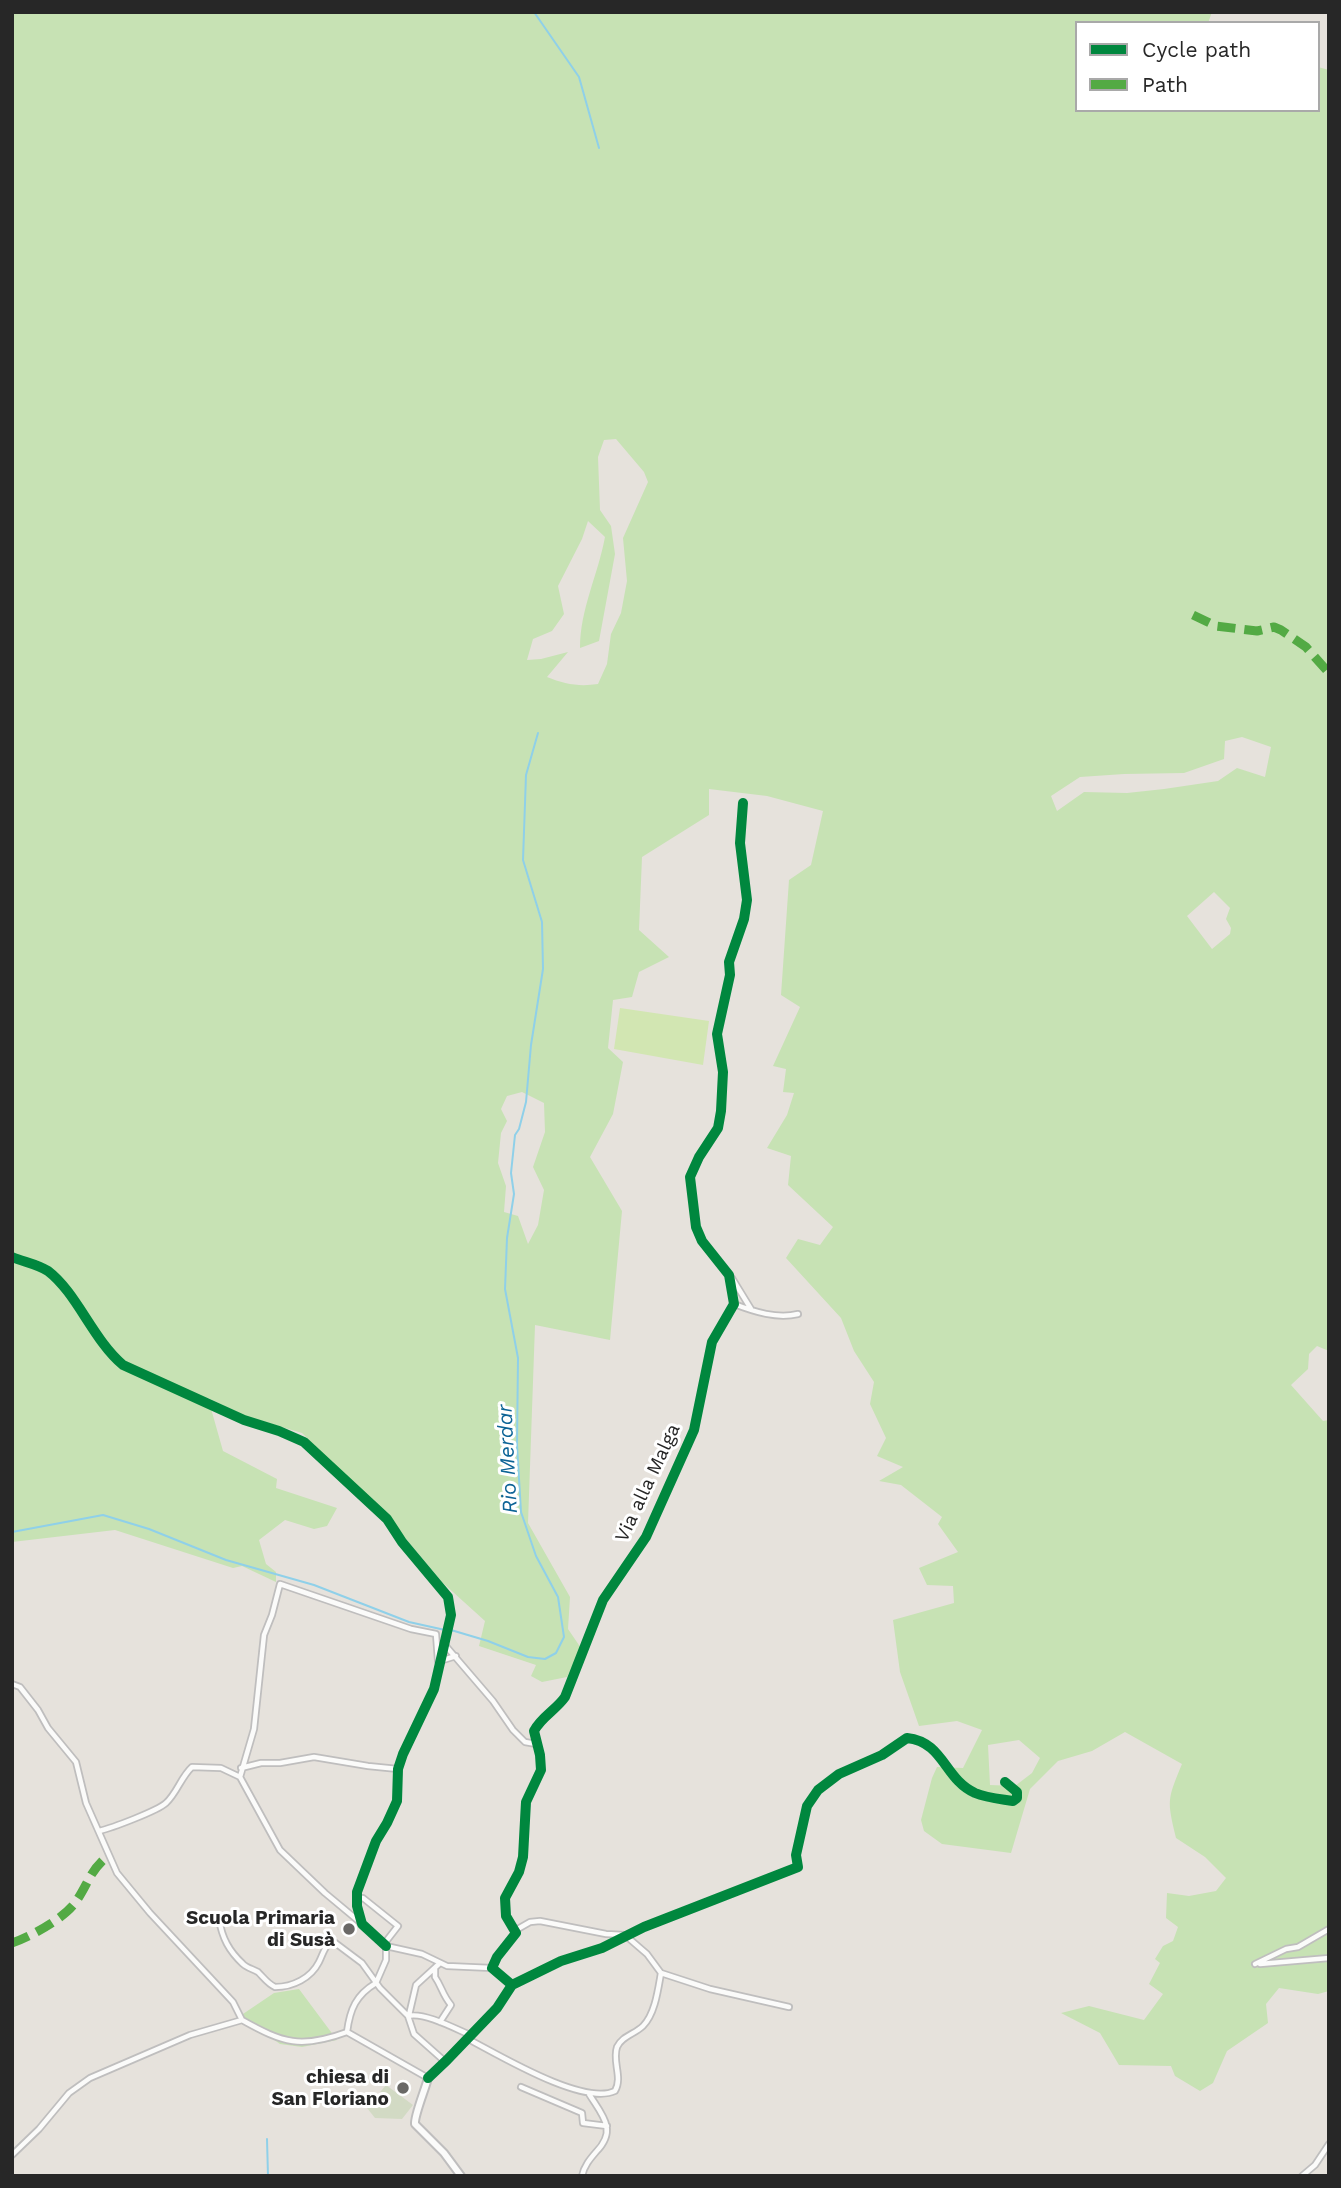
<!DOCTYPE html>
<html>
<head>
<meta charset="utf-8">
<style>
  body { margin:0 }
  #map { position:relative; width:1341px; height:2188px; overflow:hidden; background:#e6e2dc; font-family:"Work Sans",sans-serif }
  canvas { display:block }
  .frame { position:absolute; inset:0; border:14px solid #272727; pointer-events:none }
  .legend { position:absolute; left:1075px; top:21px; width:245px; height:91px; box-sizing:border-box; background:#fff; border:2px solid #a9a9a9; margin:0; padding:9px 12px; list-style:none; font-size:21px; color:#272727 }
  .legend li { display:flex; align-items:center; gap:14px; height:35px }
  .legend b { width:35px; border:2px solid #a9a9a9 }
</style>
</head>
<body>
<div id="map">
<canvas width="1341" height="2188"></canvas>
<div class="frame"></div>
<ul class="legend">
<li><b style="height:9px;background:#00873e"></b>Cycle path</li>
<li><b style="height:9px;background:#53aa44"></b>Path</li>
</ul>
</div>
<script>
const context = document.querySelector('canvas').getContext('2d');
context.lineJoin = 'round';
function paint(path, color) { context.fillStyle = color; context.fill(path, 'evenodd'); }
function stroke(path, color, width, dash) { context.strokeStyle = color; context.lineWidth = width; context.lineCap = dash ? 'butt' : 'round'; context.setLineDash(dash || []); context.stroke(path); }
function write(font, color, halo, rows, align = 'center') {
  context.font = font + ' "Work Sans",sans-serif'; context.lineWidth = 6; context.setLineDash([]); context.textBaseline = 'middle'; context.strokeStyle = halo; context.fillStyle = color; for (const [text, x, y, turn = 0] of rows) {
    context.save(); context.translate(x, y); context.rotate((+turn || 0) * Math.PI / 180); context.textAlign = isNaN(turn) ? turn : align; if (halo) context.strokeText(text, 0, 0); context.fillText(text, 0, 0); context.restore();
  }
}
paint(new Path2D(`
  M 12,12 L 1212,12 L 1208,23 L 1077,23 L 1077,110 L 1318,110 L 1318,67 L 1329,70 L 1329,1351 L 1317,1346 L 1309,1354 L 1308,1369 L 1291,1385 L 1323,1421 L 1329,1420 L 1329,1991 L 1318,1994 L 1279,1988 L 1266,2004 L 1268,2023 L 1227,2051 L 1213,2083 L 1200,2091 L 1175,2076 L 1171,2066 L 1119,2065 L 1100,2033 L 1061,2013 L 1089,2006 L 1144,2020 L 1163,1994 L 1149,1984 L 1160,1963 L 1155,1959 L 1163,1946 L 1173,1941 L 1178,1927 L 1166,1918 L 1167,1893 L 1189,1896 L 1216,1891 L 1226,1878 L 1205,1857 L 1176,1838 C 1167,1800 1167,1800 1182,1764 L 1125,1732 L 1092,1751 L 1058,1761 L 1030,1789 L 1011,1853 L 942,1844 L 924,1831 L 921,1820 L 932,1778 L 937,1767 L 963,1768 L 982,1730 L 957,1721 L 919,1726 L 900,1672 L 893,1620 L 954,1603 L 953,1586 L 927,1585 L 919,1568 L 958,1552 L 938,1524 L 942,1517 L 901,1485 L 879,1481 L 903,1467 L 877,1456 L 886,1438 L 870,1404 L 874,1382 L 854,1351 L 841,1318 L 786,1258 L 798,1239 L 820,1245 L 833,1227 L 788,1185 L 791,1156 L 767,1148 L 787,1115 L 794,1093 L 783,1092 L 786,1069 L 773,1066 L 800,1007 L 781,995 L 789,880 L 811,865 L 823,811 L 767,796 L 709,789 L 709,815 L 642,857 L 639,930 L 669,957 L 639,972 L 632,997 L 613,1000 L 608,1048 L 623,1062 L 613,1114 L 590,1157 L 622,1211 L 610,1340 L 535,1325 L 528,1523 L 570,1597 L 568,1629 L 581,1648 L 567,1677 L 542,1682 L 531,1676 L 536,1665 L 479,1646 L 485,1621 L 443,1583 L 391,1521 L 302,1433 L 245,1416 L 208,1398 L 223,1451 L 277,1479 L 276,1488 L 337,1508 L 327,1526 L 314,1529 L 285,1520 L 259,1540 L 266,1564 L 276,1572 L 276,1582 L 242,1566 L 233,1568 L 115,1530 L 12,1542 ZM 616,439 L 644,472 L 648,482 L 623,538 L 627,581 L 621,613 L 611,634 L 607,664 L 598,684 C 579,687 564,684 547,677 L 568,652 L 541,659 L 527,660 L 533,639 L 552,631 L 564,614 L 558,586 L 582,539 L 588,521 L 605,537 C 598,575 580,609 580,648 L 599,641 L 615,554 L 611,526 L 600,510 L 598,457 L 604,440 ZM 1242,737 L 1271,747 L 1265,777 L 1237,768 L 1218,781 L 1164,789 L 1127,793 L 1084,792 L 1057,811 L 1051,796 L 1080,777 L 1124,774 L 1184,773 L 1224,759 L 1225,741 ZM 1214,892 L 1230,908 L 1226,919 L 1231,928 L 1230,934 L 1212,949 L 1187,916 ZM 522,1092 L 544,1103 L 545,1132 L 533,1167 L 544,1190 L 538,1225 L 528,1244 L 518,1216 L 504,1212 L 506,1186 L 498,1163 L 501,1133 L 507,1121 L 501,1109 L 507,1096 ZM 1019,1740 L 1040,1758 L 1032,1773 L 1015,1786 L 990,1785 L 988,1745 Z
  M 299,1989 L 337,2040 L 302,2047 L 280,2044 L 240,2016 L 274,1993 Z`), '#c7e2b4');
paint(new Path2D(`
  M 386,2085 L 413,2105 L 402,2119 L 375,2118 L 367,2108 Z`), '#d2dac4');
paint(new Path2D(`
  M 620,1008 L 709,1021 L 703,1065 L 614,1049 Z`), '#d2e6b2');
stroke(new Path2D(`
  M 534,12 L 579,77 L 599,148
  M 12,1532 L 103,1515 L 149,1529 L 226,1560 L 314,1585 L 409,1622 L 445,1630
  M 451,1630 L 488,1641 L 528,1657 L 545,1659 L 556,1653 L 564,1637 L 558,1597 L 536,1556 L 521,1512 L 517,1445 L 518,1358 L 505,1289 L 507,1238 L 514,1194 L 511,1173 L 515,1135 L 519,1129 L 526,1102 L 531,1045 L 543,969 L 542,922 L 523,860 L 526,775 L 538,733
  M 267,2139 L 268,2176`), '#8fd0e9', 2);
const minor = new Path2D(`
  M 12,1257 C 24,1262 37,1264 48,1271 C 77,1293 93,1340 123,1365 L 244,1420 L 279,1431 L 304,1442 L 387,1519 L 402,1542 L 448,1597 L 451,1615 L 434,1689 L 403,1754 L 398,1769 L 397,1801 L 387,1823 L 376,1841 L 357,1892 L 357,1906 L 362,1924 L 386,1946
  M 732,1278 L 751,1309
  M 734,1304 C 755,1312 777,1319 798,1314
  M 445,1645 L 493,1701 L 513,1730 L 525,1742 L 536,1744
  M 440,1661 L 456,1656
  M 12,1684 L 20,1687 L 38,1710 L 48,1728 L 76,1762 L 86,1803 L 117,1873 L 150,1913 L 233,2002 L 242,2020
  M 241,1768 L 261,1763 L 280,1763 L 314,1757 L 368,1766 L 398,1769
  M 240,1777 L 254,1729 L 264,1635 L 272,1615 L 280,1584 L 411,1629 L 436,1634 L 438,1661
  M 99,1831 C 112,1828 157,1811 166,1803 C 177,1793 181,1777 192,1767 L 221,1768 L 240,1777 L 280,1850 L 325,1893 L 361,1923
  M 357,1899 L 363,1898 L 398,1926 L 384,1944
  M 219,1919 C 222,1938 229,1951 243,1964 C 247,1968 253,1969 258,1972 C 264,1978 268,1984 275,1987 C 293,1987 311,1978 319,1962 C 323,1954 324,1948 330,1942 L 334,1942 L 362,1963 L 380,1988 L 408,2016 L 414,2034 L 441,2058 L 443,2062
  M 516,1930 L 530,1922 L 540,1921 L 606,1934 L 625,1935 L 647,1954 L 661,1973 L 710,1989 L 789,2007
  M 386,1946 L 422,1954 L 447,1966 L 492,1968
  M 1255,1964 L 1286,1949 L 1298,1947 L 1329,1929
  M 1260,1964 L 1329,1958
  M 435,1969 L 435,1977 C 442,1987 442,1994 451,2005 L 440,2022
  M 376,1983 L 386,1960 L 386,1946
  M 512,1985 L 492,1968 L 497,1957 L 516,1933 L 506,1916 L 505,1898 L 519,1872 L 523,1857 L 526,1802 L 541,1770 L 540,1755 L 534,1731 C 541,1717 556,1710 565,1697 L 603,1600 L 646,1537 L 694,1430 L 712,1342 L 734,1304 L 729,1275 L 702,1241 L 696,1227 L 690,1177 L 699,1157 L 718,1128 L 721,1111 L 723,1072 L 717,1034 L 730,975 L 729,962 L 744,919 L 747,900 L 740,843 L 743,803
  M 409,2015 L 416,1985 L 440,1963
  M 408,2016 C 424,2012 454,2028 470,2035
  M 242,2020 C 283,2043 301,2049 347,2032 L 428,2078 L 447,2060 L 497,2008 L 512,1985 L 561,1961 L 602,1948 L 644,1927 L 798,1867 L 796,1855 L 807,1806 L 818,1790 L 839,1774 L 882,1755 L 907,1738 C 944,1742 944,1779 975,1793 C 987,1798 1001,1799 1013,1801 L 1017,1798 L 1017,1792 L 1005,1782
  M 347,2032 C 350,2009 356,1995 376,1983
  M 468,2039 C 499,2055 583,2106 615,2091 C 623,2077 612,2062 617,2047 C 622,2036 635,2034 643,2026 C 655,2014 658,1990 661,1973
  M 521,2087 L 582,2113 L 583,2123 L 607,2126
  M 12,2155 L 39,2129 L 69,2093 L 90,2078 L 190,2035 L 242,2020
  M 582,2176 C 584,2166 590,2159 596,2152 C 618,2130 602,2115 589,2094
  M 1302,2176 L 1315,2165 L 1329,2144`);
const tertiary = new Path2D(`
  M 428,2078 C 425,2090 414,2116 415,2124 L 444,2153 L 461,2176`);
stroke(minor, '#bfbebe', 8);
stroke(tertiary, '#bfbebe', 10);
stroke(minor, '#fbfbfa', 4.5);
stroke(tertiary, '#fbfbfa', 6);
stroke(new Path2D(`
  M 1193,615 L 1216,626 L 1257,631 L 1274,627 L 1281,630 L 1306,647 L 1329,673
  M 12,1943 C 30,1937 67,1917 77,1900 C 89,1882 90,1870 109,1855`), '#53aa44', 9, [18, 9]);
stroke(new Path2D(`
  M 12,1257 C 24,1262 37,1264 48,1271 C 77,1293 93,1340 123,1365 L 244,1420 L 279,1431 L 304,1442 L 387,1519 L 402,1542 L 448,1597 L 451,1615 L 434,1689 L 403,1754 L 398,1769 L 397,1801 L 387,1823 L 376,1841 L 357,1892 L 357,1906 L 362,1924 L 386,1946
  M 512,1985 L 492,1968 L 497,1957 L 516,1933 L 506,1916 L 505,1898 L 519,1872 L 523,1857 L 526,1802 L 541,1770 L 540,1755 L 534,1731 C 541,1717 556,1710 565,1697 L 603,1600 L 646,1537 L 694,1430 L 712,1342 L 734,1304 L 729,1275 L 702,1241 L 696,1227 L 690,1177 L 699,1157 L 718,1128 L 721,1111 L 723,1072 L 717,1034 L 730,975 L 729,962 L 744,919 L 747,900 L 740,843 L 743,803
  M 428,2078 L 447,2060 L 497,2008 L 512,1985 L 561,1961 L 602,1948 L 644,1927 L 798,1867 L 796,1855 L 807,1806 L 818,1790 L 839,1774 L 882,1755 L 907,1738 C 944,1742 944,1779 975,1793 C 987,1798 1001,1799 1013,1801 L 1017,1798 L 1017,1792 L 1005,1782`), '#00873e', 10);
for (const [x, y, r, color] of [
  [349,1929,7,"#6a6866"],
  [403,2088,7,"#6a6866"]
]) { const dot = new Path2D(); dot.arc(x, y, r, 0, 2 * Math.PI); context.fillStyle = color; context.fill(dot); stroke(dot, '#fff', 2.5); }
write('19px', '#272727', '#fff', [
  ["Via alla Malga",648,1483,-65]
]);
write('bold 19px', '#272727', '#fff', [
  ["Scuola Primaria",335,1918],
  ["di Susà",335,1940],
  ["chiesa di",389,2077],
  ["San Floriano",389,2099]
], 'right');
write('italic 21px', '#0d6496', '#fff', [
  ["Rio Merdar",508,1459,-93]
]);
</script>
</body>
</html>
